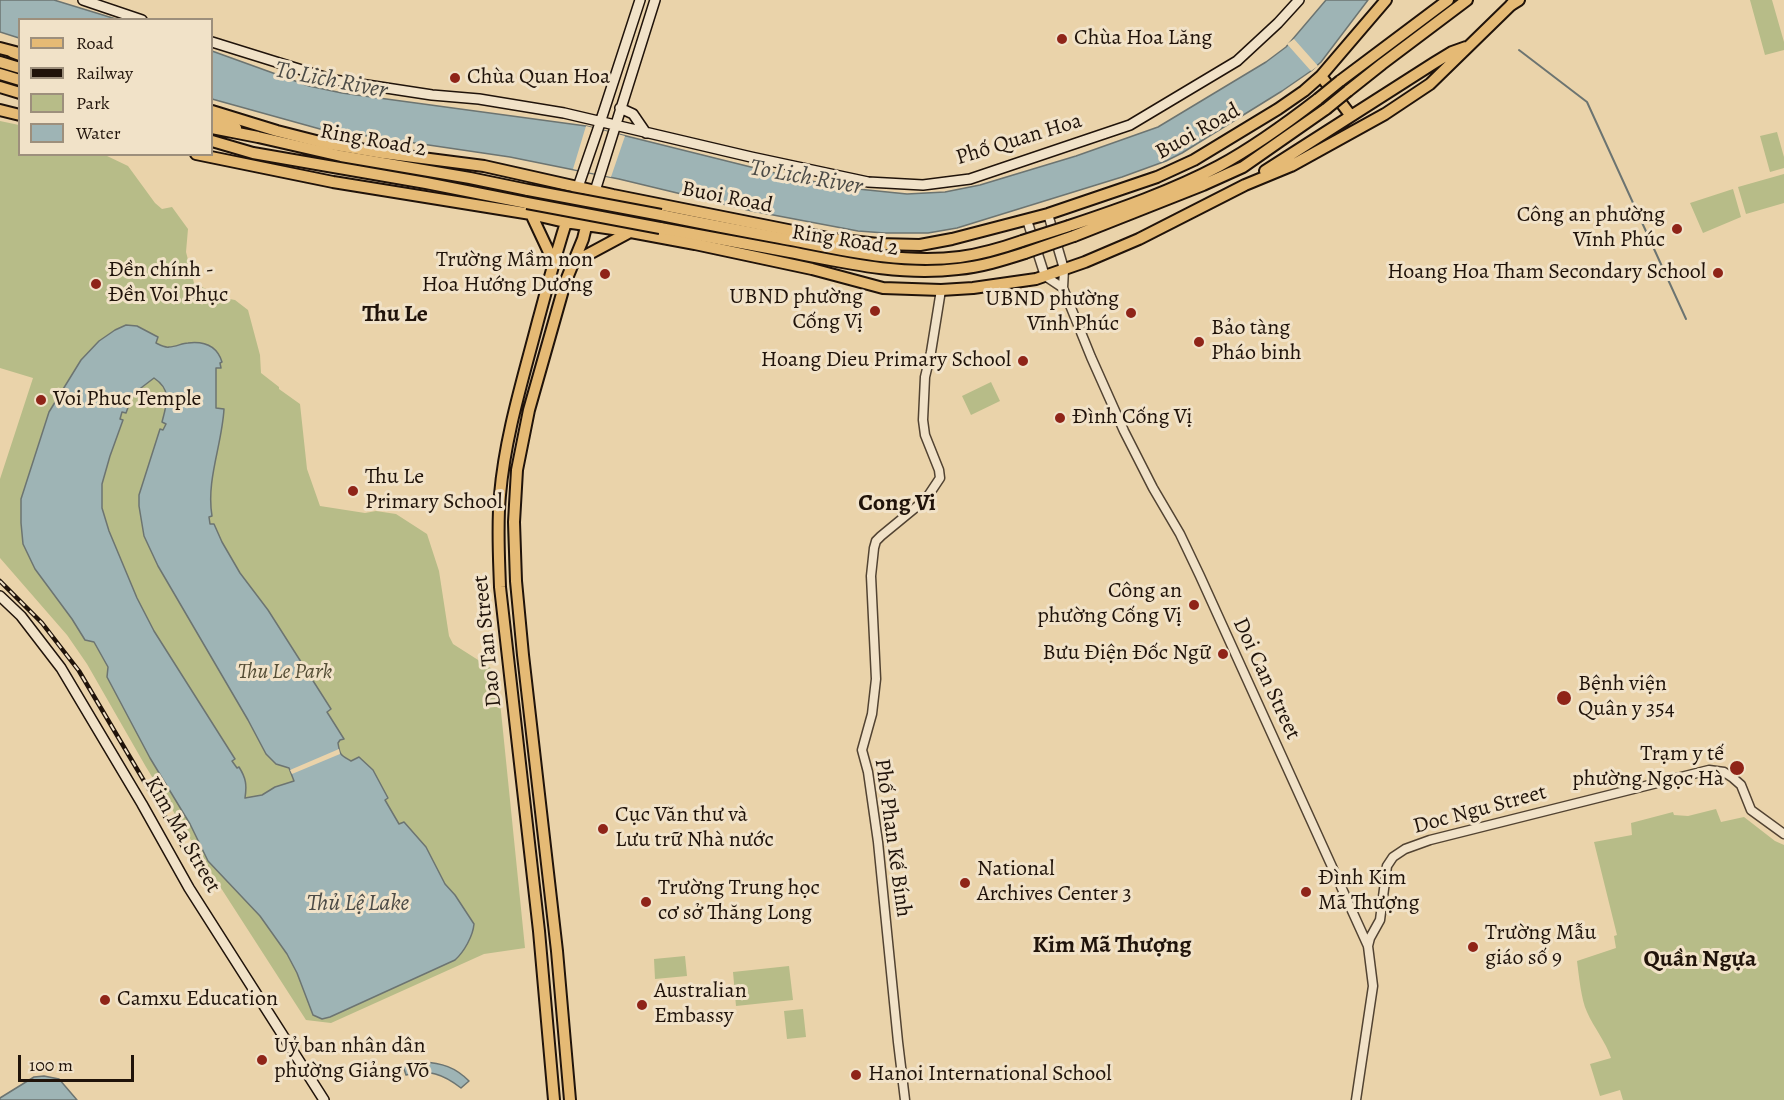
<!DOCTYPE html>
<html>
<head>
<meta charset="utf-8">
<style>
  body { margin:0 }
  #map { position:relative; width:1784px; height:1100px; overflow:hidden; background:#ead3aa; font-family:Alegreya,serif }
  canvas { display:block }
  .legend { position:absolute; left:18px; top:18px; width:195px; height:138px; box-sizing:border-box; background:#f1e2c8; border:2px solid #9d8f7c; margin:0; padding:8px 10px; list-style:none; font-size:18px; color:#20130a }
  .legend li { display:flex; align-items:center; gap:12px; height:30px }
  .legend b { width:30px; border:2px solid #9d8f7c }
  .scale { position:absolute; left:18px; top:1055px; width:116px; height:27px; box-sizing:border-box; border:3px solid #20130a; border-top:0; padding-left:8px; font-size:18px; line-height:21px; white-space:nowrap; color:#20130a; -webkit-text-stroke:4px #f1e2c8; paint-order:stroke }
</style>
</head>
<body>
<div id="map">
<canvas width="1784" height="1100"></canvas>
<ul class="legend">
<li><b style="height:8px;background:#e5ba75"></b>Road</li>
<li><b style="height:8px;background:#20130a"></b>Railway</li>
<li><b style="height:16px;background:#b7bc88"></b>Park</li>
<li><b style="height:16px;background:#9eb4b5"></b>Water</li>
</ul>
<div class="scale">100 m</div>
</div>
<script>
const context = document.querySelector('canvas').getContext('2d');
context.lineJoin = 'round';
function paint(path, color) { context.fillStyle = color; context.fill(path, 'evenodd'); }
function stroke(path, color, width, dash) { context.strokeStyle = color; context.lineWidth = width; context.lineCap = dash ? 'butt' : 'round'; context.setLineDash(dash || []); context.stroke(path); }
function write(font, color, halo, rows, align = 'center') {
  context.font = font + ' Alegreya,serif'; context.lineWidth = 6; context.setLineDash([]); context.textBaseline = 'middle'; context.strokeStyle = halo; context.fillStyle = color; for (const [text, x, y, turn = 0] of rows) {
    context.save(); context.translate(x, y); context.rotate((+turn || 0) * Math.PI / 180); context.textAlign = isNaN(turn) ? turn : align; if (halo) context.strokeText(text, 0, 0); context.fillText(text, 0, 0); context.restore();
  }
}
paint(new Path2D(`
  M 1750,0 L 1772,0 L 1784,42 L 1784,50 L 1765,55 Z
  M 0,121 L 19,125 L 20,154 L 105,155 L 128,166 L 155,203 L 162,209 L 172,207 L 188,229 L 186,252 L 194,283 L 224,298 L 235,300 L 248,310 L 260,355 L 261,373 L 279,387 L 279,389 L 300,404 L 307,469 L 320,506 L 365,513 L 376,511 L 396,514 L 427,534 L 439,571 L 449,636 L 453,644 L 497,672 L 525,948 L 484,954 L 331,1023 L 306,1020 L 210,871 L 146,767 L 87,664 L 67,635 L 0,558 L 0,479 L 33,378 L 0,368 Z
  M 1777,132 L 1784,157 L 1784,168 L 1770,172 L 1760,136 Z
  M 1784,174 L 1784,203 L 1746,214 L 1738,187 Z
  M 1733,189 L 1741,217 L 1703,233 L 1690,203 Z
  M 991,382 L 1000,401 L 971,415 L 962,396 Z
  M 524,401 L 528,404 L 519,445 L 518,650 L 509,584 L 507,526 L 511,475 Z
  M 1716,809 L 1721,822 L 1744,817 L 1775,841 L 1784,845 L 1784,1100 L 1623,1100 L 1620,1090 L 1600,1096 L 1590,1064 L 1611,1058 C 1606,1042 1594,1028 1587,1012 C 1581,999 1579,976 1577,961 L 1616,948 L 1614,936 L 1617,935 L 1594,842 L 1632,835 L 1631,823 L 1673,812 L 1674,815 L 1688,816 Z
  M 685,956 L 687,976 L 655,979 L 654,959 Z
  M 789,966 L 793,1000 L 736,1006 L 733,972 Z
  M 803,1009 L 806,1037 L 787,1039 L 784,1011 Z`), '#b7bc88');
const water = new Path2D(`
  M 0,0 L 54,0 L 116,19 L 20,20 L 19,38 L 0,32 Z
  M 1326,0 L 1368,0 L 1321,62 L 1311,71 L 1282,91 L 1182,153 L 1166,161 L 1122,177 L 957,228 L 928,233 L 885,233 L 858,231 L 752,211 L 619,179 L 510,157 L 320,129 L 212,99 L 212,51 L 309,86 L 342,93 L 586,126 L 799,179 L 858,189 L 907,194 L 945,192 L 980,185 L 1076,156 L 1158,127 L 1266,62 L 1286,47 Z
  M 126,325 L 137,326 L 156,336 L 158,337 L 156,343 C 160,345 165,348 169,347 C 176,347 182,343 188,343 C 205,341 217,346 222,362 L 220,363 L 221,368 L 216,368 L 216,408 L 224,409 C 222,445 206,480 212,516 L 209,517 L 210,524 L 214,524 L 222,542 L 240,573 L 268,610 L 331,709 L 327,712 L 344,739 L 340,740 L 338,743 C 340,756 341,755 351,761 L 359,757 L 373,770 L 388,798 L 385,800 L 399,824 L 404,822 L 426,847 L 445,884 L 455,895 L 474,924 C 473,936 464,952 455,960 L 330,1017 L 322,1019 L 313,1015 L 297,973 L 287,954 L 260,916 L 208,861 L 190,824 L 150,758 L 107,677 L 108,667 L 94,642 L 85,640 L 72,619 L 35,569 L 23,544 L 21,523 L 21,499 L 49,412 L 81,360 L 99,341 L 115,330 ZM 154,378 C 172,390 167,403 162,422 L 166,424 L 163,430 L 160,429 L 139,495 L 139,506 L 144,536 L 158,566 L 248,720 L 266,754 L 276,764 L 289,768 L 294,781 L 275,787 L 262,795 L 245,798 C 247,785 246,778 239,767 L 237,768 L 232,761 L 235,759 L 154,631 L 137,598 L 109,531 L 102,508 L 102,484 L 110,456 L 123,420 L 120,419 L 122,412 L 126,413 L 133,394 Z
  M 422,1062 C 442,1063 455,1067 469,1081 L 461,1088 C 443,1074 429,1069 406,1075 L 403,1066 L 411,1063 Z
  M 44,1076 L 59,1079 L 77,1100 L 0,1100 L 0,1098 L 34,1077 Z`);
paint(water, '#9eb4b5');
stroke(water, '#6c7471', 1.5);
paint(new Path2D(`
  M 1294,39 L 1318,66 L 1311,71 L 1287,44 Z
  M 586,126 L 625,136 L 611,177 L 573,169 Z
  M 339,749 L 340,754 L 292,774 L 290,770 Z`), '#ead3aa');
stroke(new Path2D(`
  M 1519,50 L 1587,102 L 1686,319`), '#6c7471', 2);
const tertiary = new Path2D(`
  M 1048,214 L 1064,269 L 1063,288 L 1091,357 L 1124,431 L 1153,488 L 1180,534 L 1200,576 L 1368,946 L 1373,986 L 1356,1100
  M 1027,220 L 1045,276 L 1063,288
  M 1368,946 L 1370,938 L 1380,920 L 1387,866 L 1393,857 L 1405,849 L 1430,840 L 1709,770 L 1724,772 L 1733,778 L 1741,785 L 1751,810 L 1784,834
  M 905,1100 L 898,1042 L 878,842 L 868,772 L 862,750 L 872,714 L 876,679 L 871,576 L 874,548 L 876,541 L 881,536 L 926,499 L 940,478 L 939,470 L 925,435 L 923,420 L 925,377 L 931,352 L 941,290`);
const secondary = new Path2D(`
  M 83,0 L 142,20
  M 212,42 L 334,80 L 432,95 L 479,99 L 564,113 L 751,157 L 868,182 L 923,185 L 970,179 L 1130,125 L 1237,61 L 1278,23 L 1299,0
  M 620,108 L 633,114 L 646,133
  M 578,187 L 598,129 L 640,0
  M 595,191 L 655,0
  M 0,596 L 21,616 L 61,668 L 142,804 L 189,888 L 324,1100`);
const primary = new Path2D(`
  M 0,48 L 19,53
  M 1321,76 L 1351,116
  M 0,87 L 20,93
  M 0,110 L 20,115
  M 212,111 L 277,131 L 324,143 L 383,153 L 484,166 L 613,195 L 833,239 L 878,244 L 920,245 L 952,239 L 1048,214 L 1157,177 L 1194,160 L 1278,109 L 1304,91 L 1321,76 L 1386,0
  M 196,154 L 333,182 L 531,214 L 565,222 L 620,230 L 695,244 L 812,269 L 883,288 L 941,290 L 973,288 L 1036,279 L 1085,262 L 1139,239 L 1245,185 L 1291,166 L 1385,114 L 1430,84 L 1511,5 L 1519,0
  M 1265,171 L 1434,63 L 1452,52 L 1466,47
  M 531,214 L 554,263
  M 574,262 L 628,233
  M 554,1100 L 539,931 L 500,587 C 499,556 497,526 500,495 C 505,436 523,379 538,321 C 550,277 561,233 577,190
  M 570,1100 L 557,951 L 523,655 L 516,581 L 514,522 L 517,470 L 529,410 L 565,283 L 583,239 L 594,194`);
const trunk = new Path2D(`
  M 1511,5 L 1515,0
  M 12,52 L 20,55
  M 0,62 L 20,68
  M 0,74 L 20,80
  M 1340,81 L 1448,0
  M 1348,91 L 1382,64 L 1467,0
  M 212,119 L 236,128
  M 212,128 L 258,137 L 341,156 L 470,178 L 528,190
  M 212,141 L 253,153 L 426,183 L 527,203
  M 661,215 C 704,224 748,232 791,240 C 847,251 903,264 960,257 C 981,254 1002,248 1022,241
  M 1069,226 C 1120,209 1172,191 1219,166 C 1254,147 1287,123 1318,99
  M 660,228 C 703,236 747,244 790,252 C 846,263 901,276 958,269 C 981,267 1003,260 1025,253
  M 1074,236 L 1203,185 L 1243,167 L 1326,109`);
stroke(tertiary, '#524332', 11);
stroke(secondary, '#20130a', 12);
stroke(primary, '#20130a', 14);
stroke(trunk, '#20130a', 14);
stroke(tertiary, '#f1e2c8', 8);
stroke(secondary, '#f1e2c8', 9);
stroke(primary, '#e5ba75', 10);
stroke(trunk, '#e5ba75', 10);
const rail = new Path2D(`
  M 0,581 L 42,623 L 79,671 L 186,852`);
stroke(rail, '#20130a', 4.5);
stroke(rail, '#f1e2c8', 2, [7]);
const trunkBridge = new Path2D(`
  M 1318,99 L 1340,81
  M 1326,109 L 1348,91
  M 528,190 L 661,215
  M 527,203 L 660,228
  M 1022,241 L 1069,226
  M 1025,253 L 1074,236`);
stroke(trunkBridge, '#20130a', 14, []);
stroke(trunkBridge, '#e5ba75', 10);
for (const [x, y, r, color] of [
  [1062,39,6,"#8f2418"],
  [455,78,6,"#8f2418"],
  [1677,229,6,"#8f2418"],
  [1718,273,6,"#8f2418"],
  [605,274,6,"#8f2418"],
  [96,284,6,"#8f2418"],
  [875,311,6,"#8f2418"],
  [1131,313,6,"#8f2418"],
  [1199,342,6,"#8f2418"],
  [1023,361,6,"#8f2418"],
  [41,400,6,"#8f2418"],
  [1060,418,6,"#8f2418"],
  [353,491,6,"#8f2418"],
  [1194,605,6,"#8f2418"],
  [1223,654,6,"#8f2418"],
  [1564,698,8,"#8f2418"],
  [1737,768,8,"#8f2418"],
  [603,829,6,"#8f2418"],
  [965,883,6,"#8f2418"],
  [1306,892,6,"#8f2418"],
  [646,902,6,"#8f2418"],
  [1473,947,6,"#8f2418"],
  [105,1000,6,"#8f2418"],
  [642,1005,6,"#8f2418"],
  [262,1060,6,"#8f2418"],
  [856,1075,6,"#8f2418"]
]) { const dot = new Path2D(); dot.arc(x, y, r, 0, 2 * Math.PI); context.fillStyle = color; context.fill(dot); stroke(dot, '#f1e2c8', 2); }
write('22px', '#20130a', '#f1e2c8', [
  ["Chùa Hoa Lăng",1074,39],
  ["Chùa Quan Hoa",467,78],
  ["Công an phường",1665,216,"right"],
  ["Vĩnh Phúc",1665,241,"right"],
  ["Trường Mầm non",593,261,"right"],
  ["Hoa Hướng Dương",593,286,"right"],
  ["Đền chính -",108,271],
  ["Đền Voi Phục",108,296],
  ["Hoang Hoa Tham Secondary School",1706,273,"right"],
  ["UBND phường",863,298,"right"],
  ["Cống Vị",863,323,"right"],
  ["UBND phường",1119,300,"right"],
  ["Vĩnh Phúc",1119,325,"right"],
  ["Bảo tàng",1211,329],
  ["Pháo binh",1211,354],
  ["Hoang Dieu Primary School",1011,361,"right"],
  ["Voi Phuc Temple",53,400],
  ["Đình Cống Vị",1072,418],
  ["Thu Le",365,478],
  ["Primary School",365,503],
  ["Công an",1182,592,"right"],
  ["phường Cống Vị",1182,617,"right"],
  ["Bưu Điện Đốc Ngữ",1211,654,"right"],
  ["Bệnh viện",1578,685],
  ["Quân y 354",1578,710],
  ["Trạm y tế",1724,755,"right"],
  ["phường Ngọc Hà",1724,780,"right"],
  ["Cục Văn thư và",615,816],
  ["Lưu trữ Nhà nước",615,841],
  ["National",977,870],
  ["Archives Center 3",977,895],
  ["Đình Kim",1318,879],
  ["Mã Thượng",1318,904],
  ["Trường Trung học",658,889],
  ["cơ sở Thăng Long",658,914],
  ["Trường Mẫu",1485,934],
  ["giáo số 9",1485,959],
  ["Australian",654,992],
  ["Embassy",654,1017],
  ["Camxu Education",117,1000],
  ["Uỷ ban nhân dân",274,1047],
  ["phường Giảng Võ",274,1072],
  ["Hanoi International School",868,1075]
], 'left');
write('22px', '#20130a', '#f1e2c8', [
  ["Buoi Road",1198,132,-29],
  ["Phố Quan Hoa",1019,140,-17],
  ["Ring Road 2",373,141,10],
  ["Buoi Road",727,198,11],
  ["Ring Road 2",845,241,9],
  ["Dao Tan Street",488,641,-96],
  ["Doi Can Street",1266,679,65],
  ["Doc Ngu Street",1480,810,-15],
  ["Kim Ma Street",182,835,60],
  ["Phố Phan Kế Bính",892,838,82]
]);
write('italic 22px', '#554e36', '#f1e2c8', [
  ["Thu Le Park",285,673]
]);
write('italic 24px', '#4c4b46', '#f1e2c8', [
  ["To Lich River",331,81,11],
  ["To Lich River",806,178,10],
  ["Thủ Lệ Lake",358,904]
]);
write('bold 24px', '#20130a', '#f1e2c8', [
  ["Thu Le",395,315],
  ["Cong Vi",897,504],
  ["Kim Mã Thượng",1112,946],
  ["Quần Ngựa",1700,960]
]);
</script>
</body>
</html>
